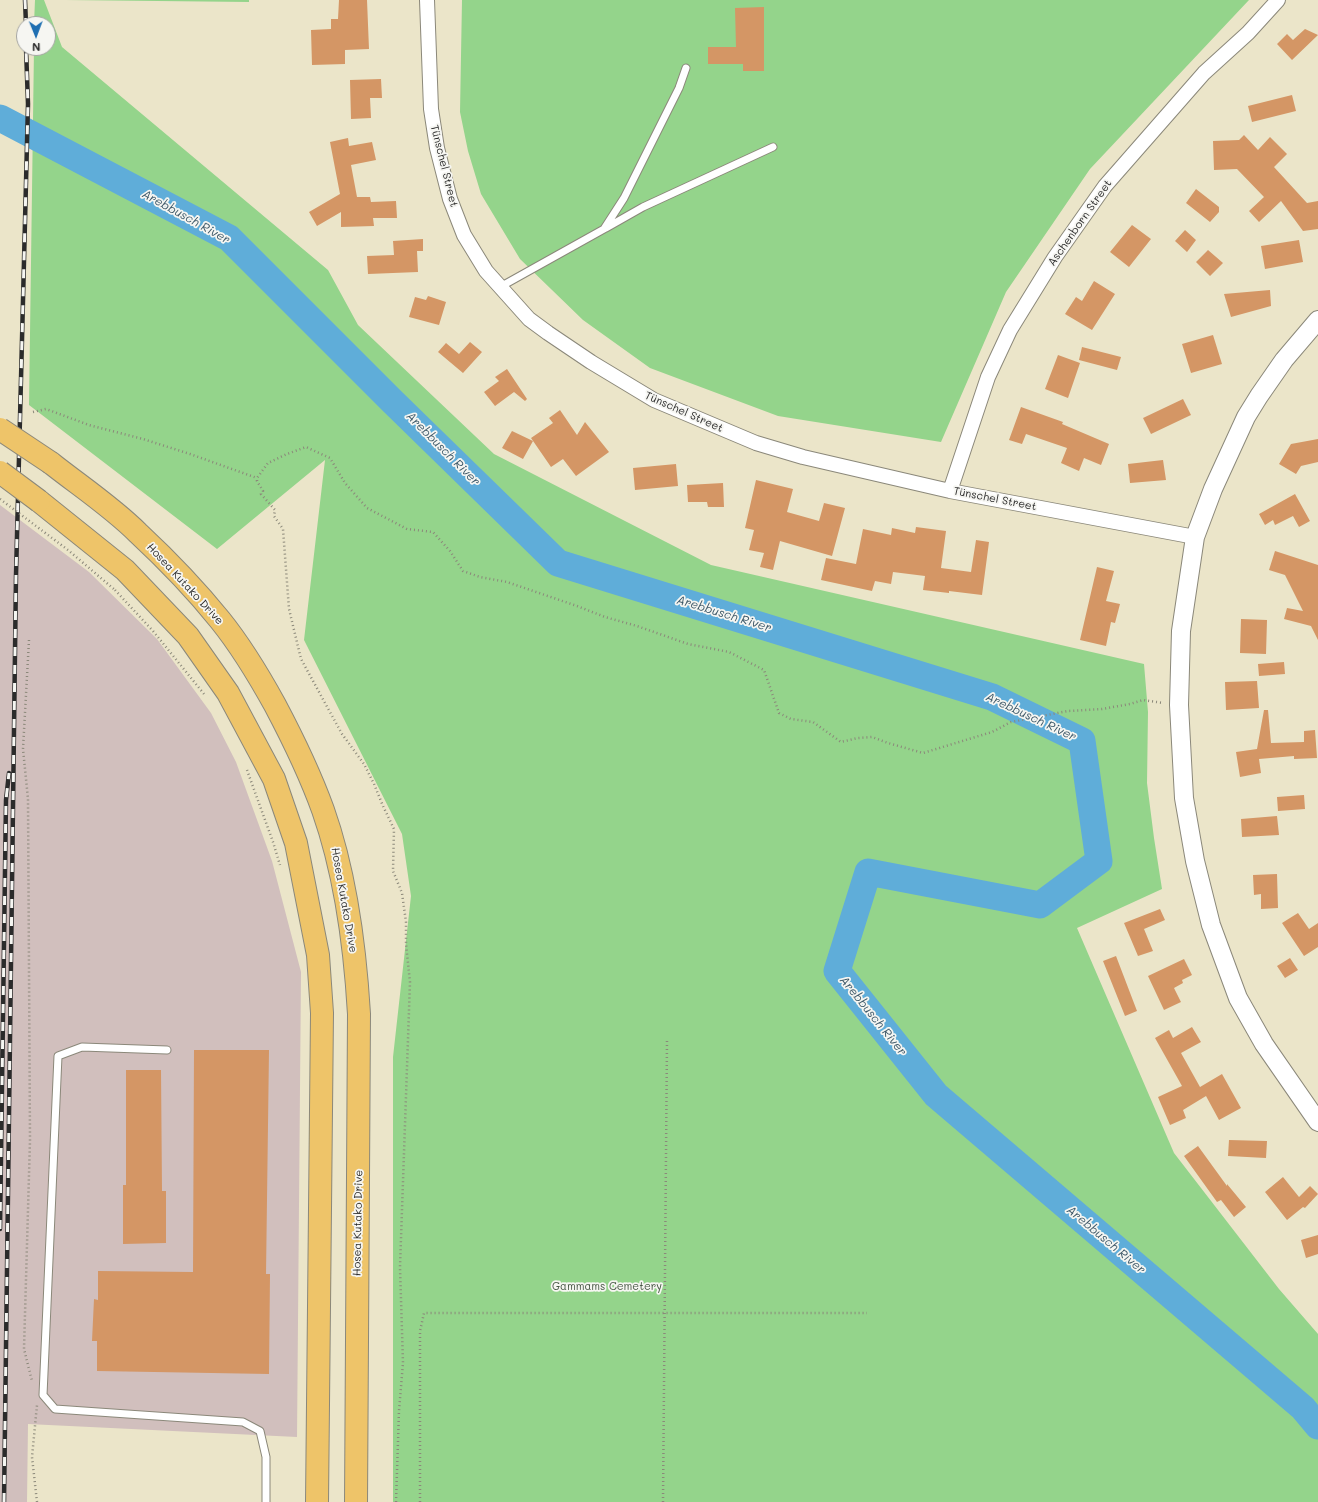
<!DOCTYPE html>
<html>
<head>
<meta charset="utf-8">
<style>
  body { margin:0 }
  #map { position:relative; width:1318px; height:1502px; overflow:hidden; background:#ebe5c9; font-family:Mali,sans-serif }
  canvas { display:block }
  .north { position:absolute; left:16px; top:16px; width:40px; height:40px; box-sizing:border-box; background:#f6f6f2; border:1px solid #a5a5a2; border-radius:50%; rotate:179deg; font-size:11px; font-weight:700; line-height:16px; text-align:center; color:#2b2b2b }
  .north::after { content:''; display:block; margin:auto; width:14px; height:18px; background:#1f6fb2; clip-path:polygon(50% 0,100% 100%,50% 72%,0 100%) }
</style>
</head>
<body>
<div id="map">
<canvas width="1318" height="1502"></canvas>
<div class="north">N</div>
</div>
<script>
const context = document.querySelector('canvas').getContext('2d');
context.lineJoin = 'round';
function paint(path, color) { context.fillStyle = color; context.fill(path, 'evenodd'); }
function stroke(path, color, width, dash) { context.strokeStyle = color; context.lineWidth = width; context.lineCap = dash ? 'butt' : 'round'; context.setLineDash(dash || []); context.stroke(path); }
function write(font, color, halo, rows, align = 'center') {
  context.font = font + ' Mali,sans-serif'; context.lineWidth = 3.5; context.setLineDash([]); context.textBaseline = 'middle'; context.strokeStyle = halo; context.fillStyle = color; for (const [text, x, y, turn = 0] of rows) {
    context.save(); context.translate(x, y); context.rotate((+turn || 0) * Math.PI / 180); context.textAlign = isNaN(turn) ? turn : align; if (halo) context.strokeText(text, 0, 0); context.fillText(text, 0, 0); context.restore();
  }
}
paint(new Path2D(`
  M 0,505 L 89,572 L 157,639 L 211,713 L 236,762 L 272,861 L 301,972 L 297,1437 L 28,1424 L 27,1502 L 0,1502 Z`), '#d1bfbd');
paint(new Path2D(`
  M 35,0 L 44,0 L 62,47 L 328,270 L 358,325 L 494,454 L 711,565 L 1144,664 L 1148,712 L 1147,783 L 1154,838 L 1162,889 L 1077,928 L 1174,1153 L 1279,1289 L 1318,1334 L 1318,1502 L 393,1502 L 393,1057 L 411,896 L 402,834 L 304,640 L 325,460 L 217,549 L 29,405 L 34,48 L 48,48 L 48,24 L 34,24 Z
  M 66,0 L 249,0 L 249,2 Z
  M 462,0 L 1249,0 L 1090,169 L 1006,292 L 941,442 L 778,416 L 650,368 L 583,320 L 520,259 L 481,194 L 468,151 L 460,112 Z`), '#94d48b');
stroke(new Path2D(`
  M 0,118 L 229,238 L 392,401 L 558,563 L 992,697 L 1082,741 L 1099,861 L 1040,905 L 868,872 L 837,971 L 936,1095 L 1303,1408 L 1318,1426`), '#5fadd9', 27);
paint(new Path2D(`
  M 339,0 L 367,0 L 369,49 L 345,50 L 345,64 L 312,65 L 311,30 L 331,29 L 331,19 L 338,19 Z
  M 764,7 L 764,71 L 743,71 L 743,64 L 708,64 L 708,47 L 736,47 L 735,8 Z
  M 1305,29 L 1318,35 L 1292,60 L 1277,44 L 1287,34 L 1293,40 Z
  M 381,79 L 382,98 L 370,98 L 371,118 L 351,119 L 350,80 Z
  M 1292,95 L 1296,111 L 1252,122 L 1248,106 Z
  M 1244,135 L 1258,150 L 1270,137 L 1287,154 L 1274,167 L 1307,203 L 1318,201 L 1318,229 L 1303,231 L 1281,201 L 1259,222 L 1249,211 L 1264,197 L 1237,169 L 1214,170 L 1213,141 L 1239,140 Z
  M 348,138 L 349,146 L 372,142 L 376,160 L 351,165 L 357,197 L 370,197 L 371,202 L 396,201 L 397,218 L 373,218 L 374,226 L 341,227 L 341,212 L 317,226 L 309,212 L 340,194 L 330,142 Z
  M 1196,189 L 1219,207 L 1219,212 L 1210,222 L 1186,203 Z
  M 1132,225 L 1151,239 L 1129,267 L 1110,252 Z
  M 1185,230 L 1196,240 L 1187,252 L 1175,241 Z
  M 423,239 L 423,251 L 417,251 L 418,272 L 368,274 L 367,256 L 394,255 L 393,241 Z
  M 1299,240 L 1303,262 L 1265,269 L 1261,246 Z
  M 1208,250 L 1223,263 L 1210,276 L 1196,262 Z
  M 1094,281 L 1115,294 L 1092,330 L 1065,314 L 1076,297 L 1082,301 Z
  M 1270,290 L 1271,306 L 1231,317 L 1224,294 Z
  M 428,296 L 446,302 L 439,325 L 409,317 L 415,297 L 426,300 Z
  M 1213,335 L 1222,364 L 1191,373 L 1182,344 Z
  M 470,342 L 482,352 L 463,373 L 438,352 L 446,343 L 459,354 Z
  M 1082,347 L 1121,357 L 1117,370 L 1079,360 Z
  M 1058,355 L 1080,363 L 1068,398 L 1045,389 Z
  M 507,369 L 527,399 L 525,401 L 514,392 L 495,406 L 484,392 L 499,381 L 495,377 Z
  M 1183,399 L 1191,415 L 1151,434 L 1143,418 Z
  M 1021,407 L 1063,422 L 1062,424 L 1109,444 L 1101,465 L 1084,458 L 1079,471 L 1061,463 L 1067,448 L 1026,434 L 1022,444 L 1009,440 Z
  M 560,410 L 577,435 L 585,422 L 609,452 L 576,476 L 563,459 L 551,467 L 531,438 L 553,423 L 549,418 Z
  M 512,431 L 533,441 L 523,459 L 502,448 Z
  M 1318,439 L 1318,462 L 1301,466 L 1296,474 L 1279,464 L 1291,444 Z
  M 1163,460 L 1166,480 L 1130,483 L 1128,464 Z
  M 676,464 L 678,486 L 635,490 L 633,468 Z
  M 756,480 L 793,489 L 787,512 L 819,521 L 824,503 L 845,508 L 832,556 L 780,541 L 773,570 L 760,567 L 764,553 L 749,550 L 754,530 L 745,528 Z
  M 723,483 L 724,507 L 708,507 L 707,502 L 688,502 L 687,485 Z
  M 1295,494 L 1310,521 L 1299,527 L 1293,516 L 1275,525 L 1273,520 L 1265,525 L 1259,514 Z
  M 916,527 L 946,531 L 941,568 L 971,572 L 976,540 L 989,542 L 982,595 L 949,591 L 949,593 L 923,590 L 925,576 L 893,572 L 891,584 L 875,581 L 872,591 L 821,580 L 826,558 L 856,564 L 863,529 L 891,535 L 892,528 L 915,533 Z
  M 1275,551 L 1318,565 L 1318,640 L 1311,626 L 1284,619 L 1287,608 L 1303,611 L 1285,575 L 1269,570 Z
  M 1097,567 L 1114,571 L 1106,601 L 1120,604 L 1115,623 L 1111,622 L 1106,646 L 1080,640 Z
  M 1241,619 L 1267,620 L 1266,654 L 1240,653 Z
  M 1284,662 L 1285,674 L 1259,676 L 1258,664 Z
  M 1257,681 L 1259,708 L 1226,710 L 1225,682 Z
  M 1264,710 L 1268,710 L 1271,743 L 1304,742 L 1304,731 L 1315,730 L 1317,758 L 1294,759 L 1294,756 L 1259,759 L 1261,773 L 1240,777 L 1236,752 L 1257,749 Z
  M 1304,795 L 1305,809 L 1278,811 L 1277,797 Z
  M 1277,816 L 1279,835 L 1242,837 L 1241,819 Z
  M 1277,874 L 1278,908 L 1261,909 L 1261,894 L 1254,895 L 1253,875 Z
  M 1160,909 L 1165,920 L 1144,929 L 1153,951 L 1138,956 L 1124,923 Z
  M 1298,913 L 1309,929 L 1318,923 L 1318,947 L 1304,956 L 1282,923 Z
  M 1116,956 L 1137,1011 L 1125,1016 L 1103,961 Z
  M 1290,958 L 1298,970 L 1285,978 L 1277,966 Z
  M 1184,959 L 1192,975 L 1182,980 L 1183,983 L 1174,988 L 1181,1002 L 1164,1010 L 1148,976 Z
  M 1192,1027 L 1201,1042 L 1181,1053 L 1200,1087 L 1222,1074 L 1241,1108 L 1219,1120 L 1206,1096 L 1183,1110 L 1186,1118 L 1170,1125 L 1158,1097 L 1182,1086 L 1155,1038 L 1169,1030 L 1173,1038 Z
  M 194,1050 L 269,1050 L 266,1274 L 270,1274 L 269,1374 L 97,1371 L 97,1341 L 92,1341 L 94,1299 L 98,1300 L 98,1271 L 193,1272 Z
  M 126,1070 L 161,1070 L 162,1191 L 166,1191 L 166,1243 L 123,1244 L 123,1185 L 126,1185 Z
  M 1229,1140 L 1267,1141 L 1266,1158 L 1228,1156 Z
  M 1198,1146 L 1227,1186 L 1227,1184 L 1246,1207 L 1234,1217 L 1221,1200 L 1217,1202 L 1184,1156 Z
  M 1283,1177 L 1299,1197 L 1310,1186 L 1318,1194 L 1305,1208 L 1303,1207 L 1287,1220 L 1265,1192 Z
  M 1318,1235 L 1318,1254 L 1306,1258 L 1301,1240 Z`), '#d49665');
const service = new Path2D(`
  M 606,228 L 643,207 L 773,147
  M 500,287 L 604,229 L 624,198 L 679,88 L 686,68
  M 167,1050 L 82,1047 L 58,1056 L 43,1395 L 55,1409 L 243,1422 L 260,1431 L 266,1457 L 266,1502`);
const minor = new Path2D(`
  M 427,0 L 431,109 L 437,148 L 450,199 L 464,235 L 486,271 L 529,319 L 548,333 L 591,362 L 654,400 L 756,443 L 803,457 L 950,491 L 1195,537
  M 950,491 L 988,377 L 1010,330 L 1055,257 L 1105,186 L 1204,73 L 1248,33 L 1278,0`);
const tertiary = new Path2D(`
  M 1318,320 L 1284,360 L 1259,396 L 1246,417 L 1213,489 L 1195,537 L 1181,631 L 1179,705 L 1184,798 L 1195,861 L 1211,925 L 1238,998 L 1264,1044 L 1318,1122`);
const primary = new Path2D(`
  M 51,463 C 80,486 112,507 138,533 C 167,560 195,589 220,620 C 241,646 259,676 275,705 C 293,739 310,774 323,810 C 346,875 355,946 359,1014 L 356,1502
  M 39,501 L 125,570 L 188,636 L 228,693 L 274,779 L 296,843 L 318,955 L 322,1013 L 317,1502`);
stroke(service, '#8b887a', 9);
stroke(minor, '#8b887a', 16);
stroke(tertiary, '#8b887a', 20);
stroke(primary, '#8b887a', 24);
stroke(new Path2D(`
  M 33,412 L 46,409 L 89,425 L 143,439 L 190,454 L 257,478
  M 115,590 L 153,631 L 204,694
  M 29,640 L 23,749 L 28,799 L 30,1140 L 24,1349 L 32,1381
  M 247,770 L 273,842 L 280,865
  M 37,1502 L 32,1457 L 37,1405
  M 396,1502 L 399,1411 L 403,1363 L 400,1267 L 410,982 L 406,944 L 406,922 L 402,893 L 393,871 L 394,829 L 383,806 L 374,784 L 364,764 L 342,734 L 301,659 L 289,609 L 283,529 L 274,516 L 275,510 L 261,494 L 263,491 L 257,481 L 257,478 L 268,463 L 287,454 L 306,447 L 330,458 L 345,483 L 367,508 L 407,529 L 433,532 L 450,551 L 463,571 L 480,577 L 507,582 L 577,606 L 605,617 L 637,626 L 688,644 L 729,652 L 764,670 L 779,713 L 791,719 L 813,722 L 841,742 L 858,738 L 872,737 L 888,743 L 923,753 L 992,732 L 1011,722 L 1068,711 L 1102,709 L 1130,704 L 1143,700 L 1163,703
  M 420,1502 L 420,1331 L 424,1313 L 867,1313
  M 663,1502 L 667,1040`), '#8b887a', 2.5, [1, 3]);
stroke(service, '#fff', 7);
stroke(minor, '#fff', 14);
stroke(tertiary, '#fff', 18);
stroke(primary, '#eec469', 22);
const rail = new Path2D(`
  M 25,0 L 26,24
  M 0,1229 L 6,800 L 9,773
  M 4,1502 L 16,575 L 28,104 L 26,48`);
stroke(rail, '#2b2b2b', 4.5);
stroke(rail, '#f6f6f2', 3, [9]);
const primaryBridge = new Path2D(`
  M 0,429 L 51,463
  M 0,472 L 39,501`);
stroke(primaryBridge, '#8b887a', 24, []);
stroke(new Path2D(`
  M 0,499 L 68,550 L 115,590`), '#8b887a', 2.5, [1, 3]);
stroke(primaryBridge, '#eec469', 22);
write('11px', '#2b2b2b', '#f6f6f2', [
  ["Tünschel Street",444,166,76],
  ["Aschenborn Street",1080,223,-55],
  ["Tünschel Street",684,412,24],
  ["Tünschel Street",995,499,11],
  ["Hosea Kutako Drive",185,584,47],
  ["Hosea Kutako Drive",344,900,80],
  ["Hosea Kutako Drive",358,1223,-89]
]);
write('11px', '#455543', '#f6f6f2', [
  ["Gammams Cemetery",607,1287]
]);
write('italic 12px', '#3d5868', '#f6f6f2', [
  ["Arebbusch River",186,217,29],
  ["Arebbusch River",443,449,45],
  ["Arebbusch River",724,614,17],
  ["Arebbusch River",1031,717,25],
  ["Arebbusch River",873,1016,51],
  ["Arebbusch River",1106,1240,40]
]);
</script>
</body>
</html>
